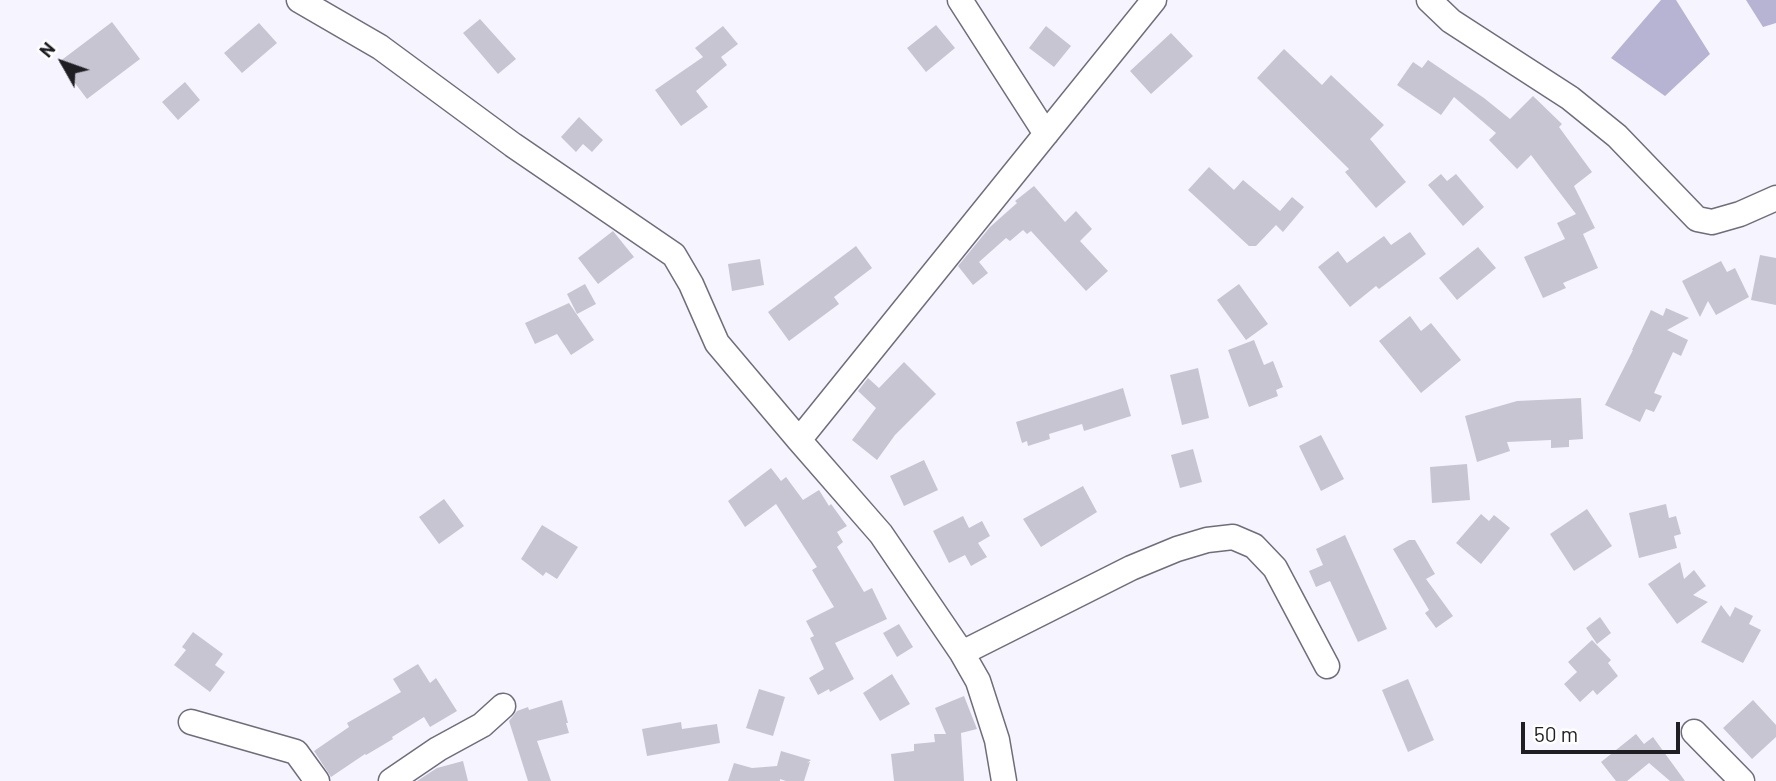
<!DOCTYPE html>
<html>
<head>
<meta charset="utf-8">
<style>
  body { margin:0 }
  #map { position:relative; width:1776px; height:781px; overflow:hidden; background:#f6f4ff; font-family:Barlow,sans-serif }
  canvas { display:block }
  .north { position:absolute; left:28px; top:28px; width:70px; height:70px; -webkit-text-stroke:5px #fff; paint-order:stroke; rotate:310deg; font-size:19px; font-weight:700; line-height:28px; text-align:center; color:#1f1f23 }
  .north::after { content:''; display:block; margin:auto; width:24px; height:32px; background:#1f1f23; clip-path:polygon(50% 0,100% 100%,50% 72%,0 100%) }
  .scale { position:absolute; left:1521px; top:722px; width:159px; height:32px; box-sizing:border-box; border:4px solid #1f1f23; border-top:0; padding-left:9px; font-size:21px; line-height:24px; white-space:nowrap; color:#1f1f23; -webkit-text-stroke:5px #fff; paint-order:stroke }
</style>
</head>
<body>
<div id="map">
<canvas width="1776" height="781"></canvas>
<div class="north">N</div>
<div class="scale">50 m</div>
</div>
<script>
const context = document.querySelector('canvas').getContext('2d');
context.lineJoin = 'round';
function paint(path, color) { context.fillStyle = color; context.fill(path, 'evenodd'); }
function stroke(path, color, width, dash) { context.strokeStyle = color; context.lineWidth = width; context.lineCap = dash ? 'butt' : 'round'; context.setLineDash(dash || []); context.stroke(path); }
paint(new Path2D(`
  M 1661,0 L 1676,0 L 1710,54 L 1665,96 L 1611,58 Z
  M 1746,0 L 1776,0 L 1776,23 L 1763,27 Z`), '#b7b3d2');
paint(new Path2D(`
  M 480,19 L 516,59 L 498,74 L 463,33 Z
  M 112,22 L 140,59 L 87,99 L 59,62 Z
  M 259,23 L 277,43 L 242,73 L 224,53 Z
  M 936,25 L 955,48 L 926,72 L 907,48 Z
  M 723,26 L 738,44 L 721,57 L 727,65 L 696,91 L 708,107 L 681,126 L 655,90 L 703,57 L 695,48 Z
  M 1046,26 L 1071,46 L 1054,67 L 1029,48 Z
  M 1171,33 L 1193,56 L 1151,94 L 1130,71 Z
  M 1284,49 L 1322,85 L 1331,75 L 1384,125 L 1370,139 L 1406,182 L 1376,208 L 1345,172 L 1349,169 L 1257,78 Z
  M 1428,60 L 1484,98 L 1510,119 L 1533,96 L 1562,124 L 1559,127 L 1592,172 L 1574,186 L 1595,228 L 1583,234 L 1598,268 L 1563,283 L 1566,288 L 1543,298 L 1524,257 L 1565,239 L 1557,223 L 1576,214 L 1531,155 L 1517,169 L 1489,140 L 1496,133 L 1454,97 L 1441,115 L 1397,85 L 1413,62 L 1422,68 Z
  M 185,82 L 200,100 L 178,120 L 162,102 Z
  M 579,117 L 603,140 L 592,152 L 583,144 L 576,152 L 561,137 Z
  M 1209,167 L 1234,190 L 1243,180 L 1280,211 L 1292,197 L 1304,207 L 1283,232 L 1276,225 L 1256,246 L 1249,246 L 1188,190 Z
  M 1441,174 L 1447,181 L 1456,174 L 1484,207 L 1463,226 L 1428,185 Z
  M 1034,186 L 1065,222 L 1076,211 L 1092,229 L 1080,241 L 1108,271 L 1086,291 L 1031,231 L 1027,234 L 1023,230 L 1010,241 L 1006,238 L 979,262 L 988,273 L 973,285 L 958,266 L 990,227 L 1017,203 L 1015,201 Z
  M 613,231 L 634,257 L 598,284 L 578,258 Z
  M 1410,232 L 1426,254 L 1379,289 L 1376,286 L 1350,307 L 1318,267 L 1338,251 L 1347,263 L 1384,236 L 1391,245 Z
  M 856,246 L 872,268 L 834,297 L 839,304 L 789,341 L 768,312 Z
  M 1478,247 L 1496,268 L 1457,300 L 1439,278 Z
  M 1760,255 L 1776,258 L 1776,305 L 1751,300 Z
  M 760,259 L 764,285 L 732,291 L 728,264 Z
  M 1721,261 L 1727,272 L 1735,268 L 1749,297 L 1716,315 L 1708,301 L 1700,317 L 1682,281 Z
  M 585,284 L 596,304 L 577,314 L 567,294 Z
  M 1239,284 L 1268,324 L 1246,340 L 1217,300 Z
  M 569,303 L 594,340 L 571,355 L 557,334 L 535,344 L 525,323 Z
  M 1666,308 L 1689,318 L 1667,330 L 1688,340 L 1681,356 L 1673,352 L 1659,382 L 1654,393 L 1662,396 L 1654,412 L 1646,409 L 1640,422 L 1605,405 L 1633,350 L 1632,350 L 1651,310 L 1663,316 Z
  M 1410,316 L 1421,331 L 1431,323 L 1461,360 L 1421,393 L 1379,341 Z
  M 1254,340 L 1264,365 L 1273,361 L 1283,387 L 1276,390 L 1278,396 L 1249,407 L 1228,350 Z
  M 904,362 L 936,394 L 895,435 L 877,460 L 852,440 L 876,408 L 858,391 L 868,378 L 879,388 Z
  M 1198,368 L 1209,418 L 1182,425 L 1170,375 Z
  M 1123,388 L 1131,416 L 1084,431 L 1082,424 L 1049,434 L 1050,439 L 1028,446 L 1027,441 L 1022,443 L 1016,422 Z
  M 1581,398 L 1583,439 L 1569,440 L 1569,447 L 1551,448 L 1551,440 L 1507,442 L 1510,451 L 1477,462 L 1465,416 L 1517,401 Z
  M 1321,435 L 1344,479 L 1321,491 L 1299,446 Z
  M 1193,449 L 1202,482 L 1180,488 L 1171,455 Z
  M 924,460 L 938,490 L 904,506 L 890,476 Z
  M 1467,464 L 1470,500 L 1432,503 L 1430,467 Z
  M 771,468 L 781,481 L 786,477 L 803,500 L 819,490 L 829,506 L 831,504 L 847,526 L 837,532 L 843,542 L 837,547 L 864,592 L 872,588 L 887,619 L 835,643 L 854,679 L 830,692 L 829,689 L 818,695 L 809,678 L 824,669 L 810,638 L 814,636 L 806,621 L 834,607 L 812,570 L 817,567 L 776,504 L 745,527 L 728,501 Z
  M 1083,486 L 1097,512 L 1041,547 L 1023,519 Z
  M 444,499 L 464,526 L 439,544 L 419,517 Z
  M 1666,504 L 1669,518 L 1676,516 L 1681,534 L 1674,536 L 1677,548 L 1639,558 L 1629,513 Z
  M 1587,509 L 1612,546 L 1574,571 L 1550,534 Z
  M 1481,514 L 1489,521 L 1494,515 L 1510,528 L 1481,564 L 1456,543 Z
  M 963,516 L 969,528 L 982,521 L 990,536 L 978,543 L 987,557 L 971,566 L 965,555 L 949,563 L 933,531 Z
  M 542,525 L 578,547 L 557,579 L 546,572 L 543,576 L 521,559 Z
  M 1345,535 L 1387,629 L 1358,642 L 1330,581 L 1316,587 L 1309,571 L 1323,565 L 1316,549 Z
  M 1409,540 L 1415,540 L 1435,574 L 1426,579 L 1453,616 L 1436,628 L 1425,613 L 1429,610 L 1393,549 Z
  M 1680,562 L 1684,579 L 1694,570 L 1706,586 L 1693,595 L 1708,602 L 1677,624 L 1648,584 Z
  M 1721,605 L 1730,617 L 1735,607 L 1753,616 L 1749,624 L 1761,630 L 1743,663 L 1701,642 Z
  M 1600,617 L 1611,633 L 1597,644 L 1586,628 Z
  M 899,624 L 913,647 L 897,657 L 883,633 Z
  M 193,632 L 223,654 L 215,665 L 225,672 L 210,692 L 174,665 L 186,650 L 182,647 Z
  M 1592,640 L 1611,660 L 1608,663 L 1618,676 L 1597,695 L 1593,690 L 1580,702 L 1564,684 L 1577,672 L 1568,662 Z
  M 418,664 L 430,683 L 436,678 L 457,711 L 430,727 L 424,717 L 392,737 L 393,739 L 366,755 L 365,754 L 331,777 L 314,751 L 349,727 L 347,723 L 401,692 L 393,679 Z
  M 892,674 L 910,704 L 880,721 L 863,693 Z
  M 1408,679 L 1434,740 L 1408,752 L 1382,690 Z
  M 759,689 L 785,697 L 773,736 L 746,728 Z
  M 964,696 L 977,729 L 961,733 L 964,781 L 894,781 L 891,754 L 914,751 L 914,744 L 935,742 L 934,734 L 946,734 L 935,708 Z
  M 562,700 L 568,723 L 566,723 L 569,733 L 537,741 L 551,781 L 528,781 L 509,721 L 517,711 L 528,707 L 529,710 Z
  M 1753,700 L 1776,725 L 1776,737 L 1752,759 L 1723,728 Z
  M 681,722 L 682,729 L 717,724 L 720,743 L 647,756 L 642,729 Z
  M 1636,734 L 1644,744 L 1653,737 L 1685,781 L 1670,781 L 1649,763 L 1627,781 L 1616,781 L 1601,762 Z
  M 781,751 L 811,760 L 807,763 L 810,762 L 804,781 L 786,781 L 780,779 L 780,781 L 728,781 L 734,763 L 752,768 L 777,766 Z
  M 463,761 L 468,781 L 417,781 L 437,768 Z`), '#c7c5d2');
const minor = new Path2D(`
  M 299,0 L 380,47 L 513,145 L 674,255 L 691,284 L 717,343 L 799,440 L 881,534 L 962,653 L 978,681 L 997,740 L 1004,781
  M 960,0 L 1046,134
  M 1429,0 L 1451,21 L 1570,98 L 1617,136 L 1697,219 L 1712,222 L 1740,214 L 1776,198
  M 799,440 L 1154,0
  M 962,653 L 1131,568 L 1177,549 L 1207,540 L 1233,537 L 1254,546 L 1275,568 L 1327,666
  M 191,722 L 296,752 L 317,781
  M 1694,732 L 1742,781
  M 391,781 L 438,749 L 482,725 L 503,706`);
stroke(minor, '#6f6d79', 27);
stroke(minor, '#fff', 24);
</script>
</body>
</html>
